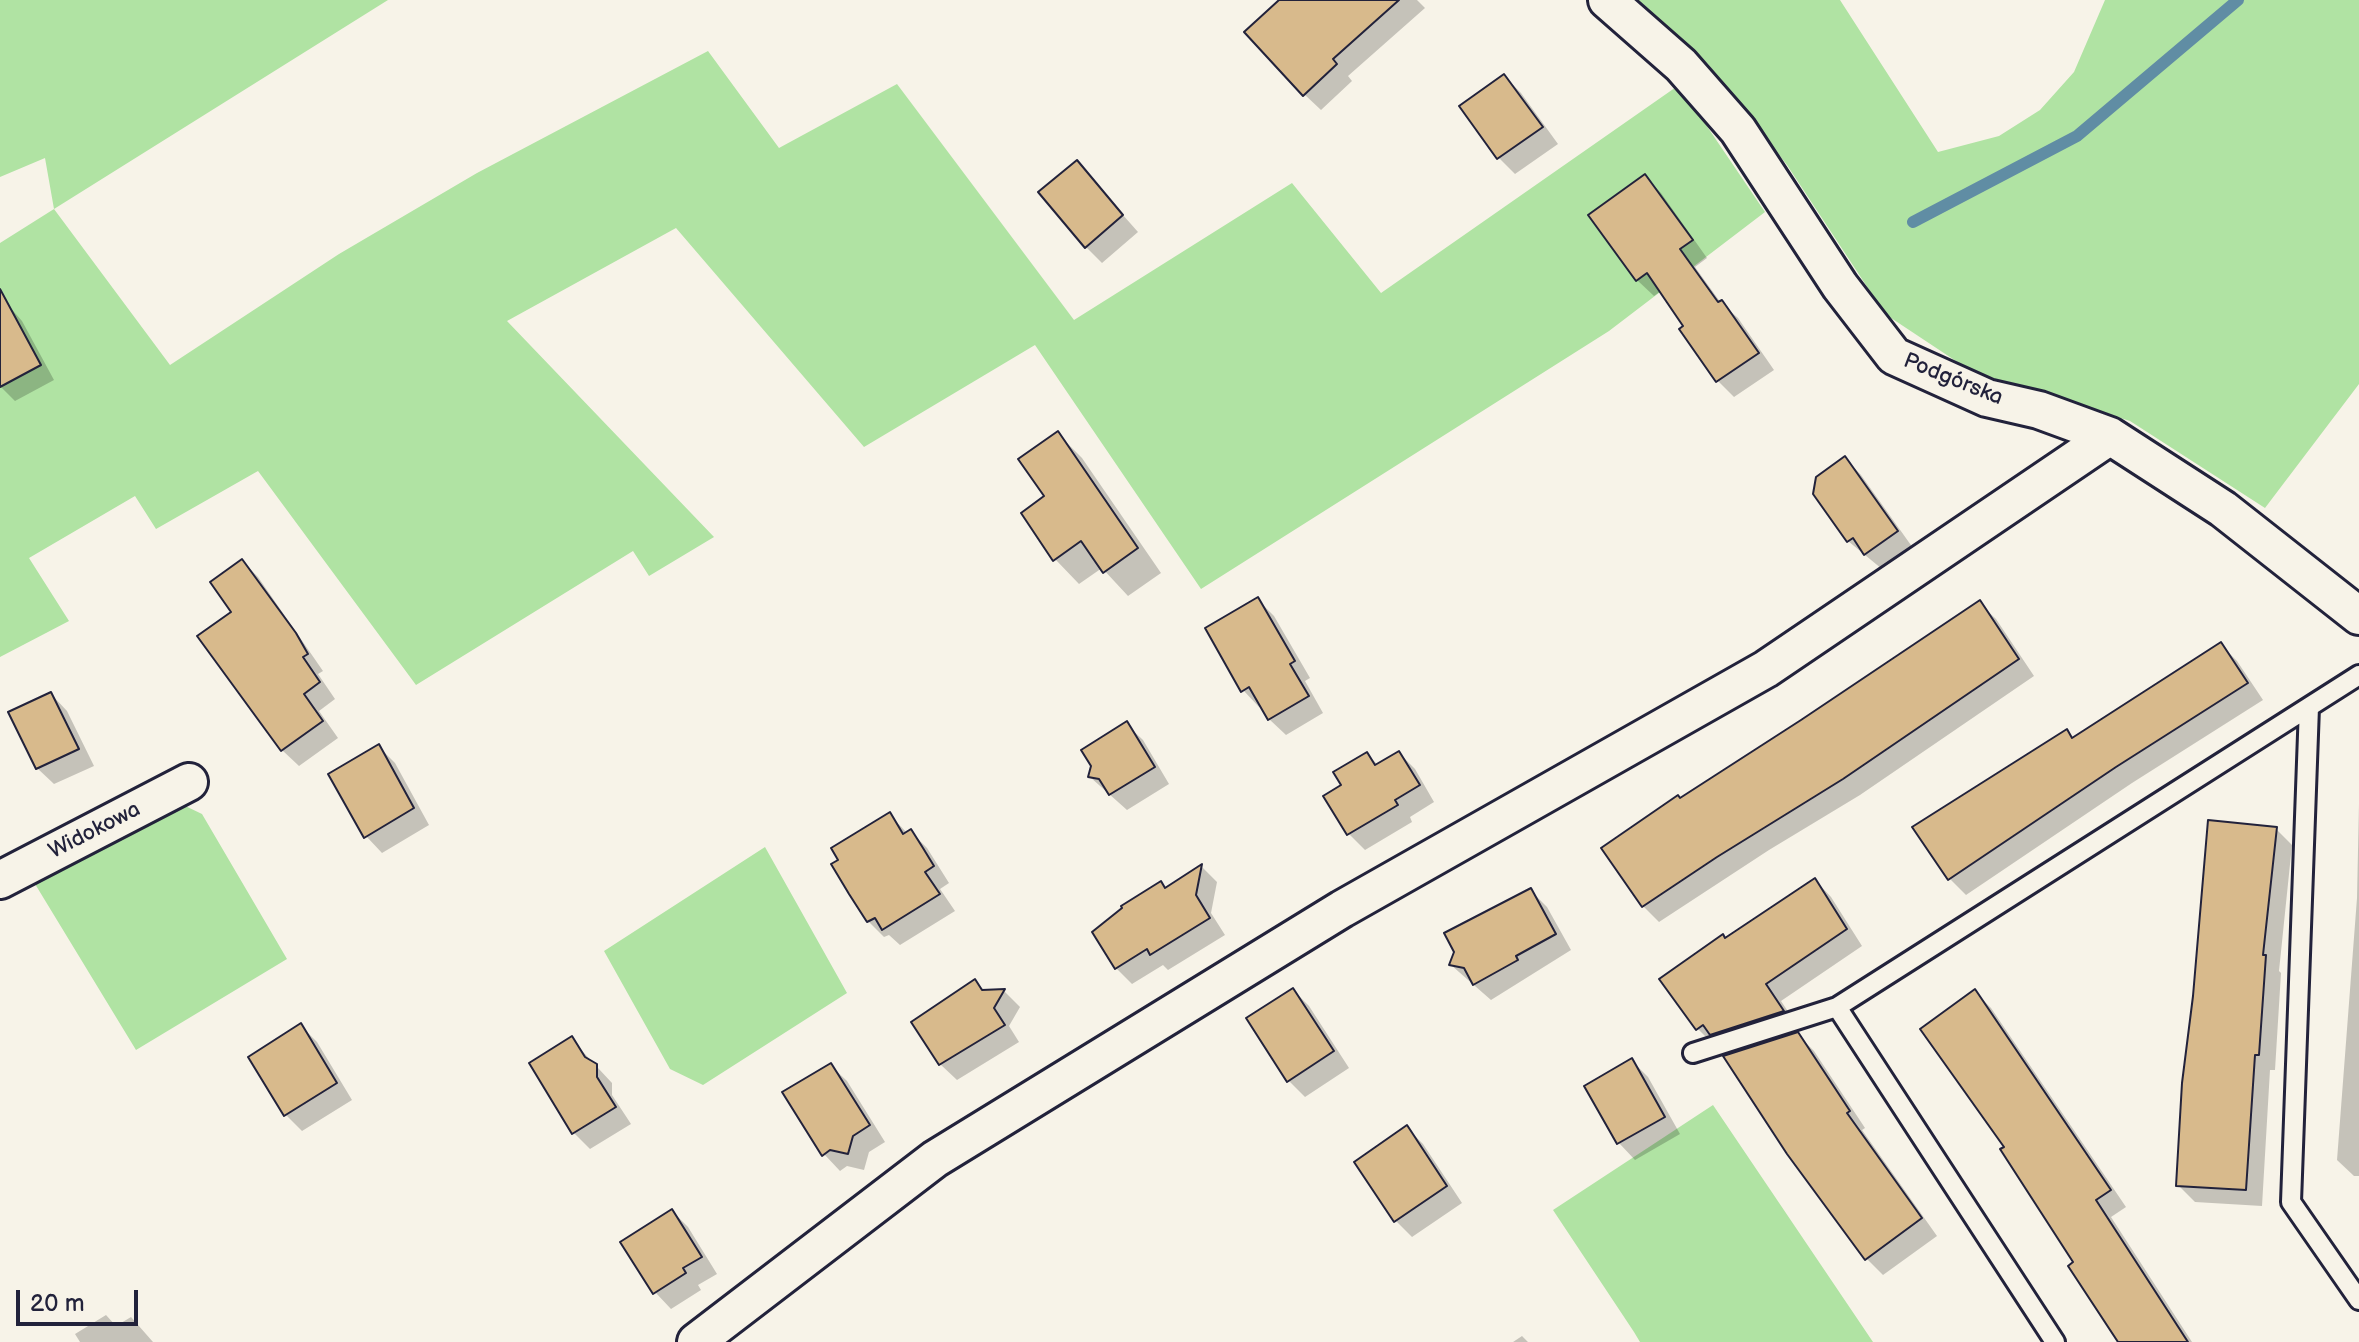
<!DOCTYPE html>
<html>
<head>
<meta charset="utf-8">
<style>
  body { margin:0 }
  #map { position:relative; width:2359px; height:1342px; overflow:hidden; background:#f7f3e8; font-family:"Balsamiq Sans",sans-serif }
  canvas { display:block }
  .scale { position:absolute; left:16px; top:1290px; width:122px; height:36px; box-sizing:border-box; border:4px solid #22223b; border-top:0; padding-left:10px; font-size:24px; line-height:28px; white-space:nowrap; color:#22223b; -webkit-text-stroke:6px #f7f3e8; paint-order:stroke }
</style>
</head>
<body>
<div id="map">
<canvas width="2359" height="1342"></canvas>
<div class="scale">20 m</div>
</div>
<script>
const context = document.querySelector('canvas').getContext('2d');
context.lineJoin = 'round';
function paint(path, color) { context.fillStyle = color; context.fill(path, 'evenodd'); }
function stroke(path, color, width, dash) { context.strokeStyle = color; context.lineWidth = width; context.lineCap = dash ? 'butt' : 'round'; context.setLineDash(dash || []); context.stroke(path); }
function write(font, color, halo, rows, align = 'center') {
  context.font = font + ' "Balsamiq Sans",sans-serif'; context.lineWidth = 6; context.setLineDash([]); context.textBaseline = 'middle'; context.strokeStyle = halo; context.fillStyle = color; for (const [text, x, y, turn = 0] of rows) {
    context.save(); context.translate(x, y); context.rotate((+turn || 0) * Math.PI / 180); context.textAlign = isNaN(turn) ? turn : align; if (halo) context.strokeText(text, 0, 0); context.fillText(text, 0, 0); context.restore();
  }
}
paint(new Path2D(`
  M 0,0 L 388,0 L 54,209 L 170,365 L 339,254 L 477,173 L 708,51 L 779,148 L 897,84 L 1074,320 L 1292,183 L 1381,293 L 1679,85 L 1765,212 L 1609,331 L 1201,589 L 1035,345 L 864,447 L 676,228 L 507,321 L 714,537 L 649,576 L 633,551 L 416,685 L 258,471 L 156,529 L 135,496 L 29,558 L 69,621 L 0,657 L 0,243 L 54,209 L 45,158 L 0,177 Z
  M 1638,0 L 1840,0 L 1938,152 L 1999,136 L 2040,110 L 2074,72 L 2105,0 L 2359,0 L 2359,384 L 2265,508 L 2130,421 L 1974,373 L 1885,314 L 1787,165 L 1708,64 Z
  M 179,803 L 202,814 L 287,959 L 136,1050 L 32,879 Z
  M 765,847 L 847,993 L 703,1085 L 670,1069 L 604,951 Z
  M 1713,1105 L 1873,1342 L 1640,1342 L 1634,1332 L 1553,1210 Z`), '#b0e3a3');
paint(new Path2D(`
  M 1283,0 L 1417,0 L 1425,8 L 1348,76 L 1352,81 L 1321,110 L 1304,94 Z
  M 1504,76 L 1521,93 L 1558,144 L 1515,174 L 1499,158 L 1462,106 Z
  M 1076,162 L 1138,232 L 1102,263 L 1086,247 Z
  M 1645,177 L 1661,193 L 1707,258 L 1695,267 L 1721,303 L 1738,318 L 1774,370 L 1734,397 L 1718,381 L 1661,291 L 1654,296 L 1637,280 Z
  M 0,296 L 22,321 L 54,380 L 15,401 L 0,386 Z
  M 1058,434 L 1082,458 L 1161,573 L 1128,596 L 1102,568 L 1079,584 L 1055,559 L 1047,497 Z
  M 1845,458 L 1861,475 L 1913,548 L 1882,569 L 1848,541 Z
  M 242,561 L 258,577 L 323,671 L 318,674 L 335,699 L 319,711 L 338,738 L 299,766 L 282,750 Z
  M 1258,600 L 1274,616 L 1310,678 L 1305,681 L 1323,713 L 1286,735 L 1269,719 L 1261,705 L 1259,707 L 1243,690 Z
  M 1979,603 L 1996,619 L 2034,676 L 1860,795 L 1769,850 L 1659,922 L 1643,906 L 1680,800 Z
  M 2221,645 L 2237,661 L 2263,700 L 2132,783 L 1966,895 L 1950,879 L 1915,828 L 2066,731 L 2074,739 Z
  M 51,694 L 67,711 L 94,766 L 54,784 L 37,768 Z
  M 1126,724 L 1143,740 L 1169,784 L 1127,810 L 1090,777 Z
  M 378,746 L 395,763 L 429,825 L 382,853 L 366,836 Z
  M 1399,753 L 1415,769 L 1434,802 L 1410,817 L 1412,822 L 1365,850 L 1349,834 L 1344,786 L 1367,754 L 1378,765 Z
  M 2359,803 L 2359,1176 L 2354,1176 L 2337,1160 L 2357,898 Z
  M 889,814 L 908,834 L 911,832 L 927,848 L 949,883 L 940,889 L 955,911 L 900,945 L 889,935 L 884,937 L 868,921 Z
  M 2276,829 L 2292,845 L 2279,971 L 2281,973 L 2275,1070 L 2270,1070 L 2262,1206 L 2195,1202 L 2178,1185 Z
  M 1202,867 L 1217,882 L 1211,913 L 1225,935 L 1168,970 L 1163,965 L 1132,984 L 1116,968 L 1166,889 Z
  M 1815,880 L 1831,897 L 1862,946 L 1781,1001 L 1799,1028 L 1714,1045 L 1697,1028 L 1725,940 Z
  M 1530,890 L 1547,907 L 1571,950 L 1491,1000 L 1451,965 Z
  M 975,981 L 986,992 L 1004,991 L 1020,1007 L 1009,1026 L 1019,1042 L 957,1080 L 940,1064 Z
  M 1293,990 L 1309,1006 L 1349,1068 L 1305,1097 L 1289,1081 Z
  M 1975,992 L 1991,1008 L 2126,1207 L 2111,1217 L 2192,1342 L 2121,1342 L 2007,1147 Z
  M 301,1026 L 317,1042 L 352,1100 L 302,1131 L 286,1115 Z
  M 1797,1034 L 1814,1051 L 1865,1128 L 1862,1130 L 1937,1236 L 1883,1275 L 1867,1259 Z
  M 571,1039 L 612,1083 L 612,1095 L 631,1124 L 590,1149 L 573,1132 Z
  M 1632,1061 L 1648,1077 L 1680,1134 L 1635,1160 L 1619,1143 L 1587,1087 Z
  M 830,1065 L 847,1081 L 885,1142 L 869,1152 L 864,1170 L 847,1166 L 840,1171 L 824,1154 Z
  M 1407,1128 L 1423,1144 L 1462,1203 L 1412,1237 L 1395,1220 Z
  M 672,1211 L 688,1227 L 717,1274 L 698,1285 L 701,1290 L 671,1309 L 655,1292 Z
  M 106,1315 L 116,1326 L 131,1317 L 153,1342 L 80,1342 L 75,1334 Z
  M 1522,1336 L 1528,1342 L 1513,1342 Z`), '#0003');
stroke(new Path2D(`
  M 1913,222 L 2077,136 L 2238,0`), '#608da4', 12);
const building = new Path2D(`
  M 1279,0 L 1399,0 L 1333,59 L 1337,64 L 1303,96 L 1244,32 Z
  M 1504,74 L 1543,127 L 1497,159 L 1459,106 Z
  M 1077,160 L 1123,215 L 1085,248 L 1038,192 Z
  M 1645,174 L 1693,240 L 1680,249 L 1718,302 L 1722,300 L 1759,353 L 1716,382 L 1679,329 L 1683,326 L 1647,273 L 1636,281 L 1588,215 Z
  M 0,289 L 41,365 L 0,387 Z
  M 1058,431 L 1138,548 L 1103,573 L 1081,541 L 1053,561 L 1021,513 L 1044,496 L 1018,459 Z
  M 1845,456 L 1898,531 L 1864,555 L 1853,538 L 1847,542 L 1813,494 L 1816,477 Z
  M 242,559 L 296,633 L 308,654 L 303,657 L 320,682 L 304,694 L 323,721 L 281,751 L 197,636 L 231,612 L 210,582 Z
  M 1258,597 L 1295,661 L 1290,664 L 1309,696 L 1268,720 L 1249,687 L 1241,692 L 1205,628 Z
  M 1980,600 L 2019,659 L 1843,779 L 1717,857 L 1642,907 L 1601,848 L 1678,795 L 1680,798 L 1801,720 Z
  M 2221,642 L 2248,683 L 2116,767 L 1948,880 L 1912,827 L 2067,729 L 2072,738 Z
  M 51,692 L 79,749 L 36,769 L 8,712 Z
  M 1127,721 L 1155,767 L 1109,795 L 1099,779 L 1088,777 L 1091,766 L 1081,750 Z
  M 379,744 L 414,808 L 364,838 L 328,774 Z
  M 1399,751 L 1420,785 L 1395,800 L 1398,805 L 1347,835 L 1323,796 L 1341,785 L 1333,772 L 1367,752 L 1375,765 Z
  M 890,812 L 903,834 L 911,829 L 923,848 L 934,866 L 925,872 L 940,894 L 882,930 L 875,918 L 867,922 L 849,894 L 831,864 L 838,860 L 831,848 Z
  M 2208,820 L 2277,827 L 2263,955 L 2266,955 L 2259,1055 L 2255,1055 L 2246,1190 L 2176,1186 L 2182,1083 L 2193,996 Z
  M 1202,864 L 1196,895 L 1210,918 L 1150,955 L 1147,949 L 1115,969 L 1092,932 L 1122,908 L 1121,906 L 1161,881 L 1165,888 Z
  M 1815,878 L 1847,929 L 1766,984 L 1784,1011 L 1710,1035 L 1703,1025 L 1696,1030 L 1659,979 L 1723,934 L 1725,938 Z
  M 1531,888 L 1556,934 L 1516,956 L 1518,960 L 1473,985 L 1464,968 L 1449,965 L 1454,952 L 1444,933 Z
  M 975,979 L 982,990 L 1005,989 L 994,1008 L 1005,1025 L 939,1065 L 911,1022 Z
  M 1293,988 L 1334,1051 L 1287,1082 L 1246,1018 Z
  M 1975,989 L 2111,1190 L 2096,1200 L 2188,1342 L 2118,1342 L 2068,1266 L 2073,1262 L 2000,1149 L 2004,1147 L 1920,1029 Z
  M 301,1023 L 337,1083 L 284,1116 L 248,1057 Z
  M 1798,1032 L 1850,1111 L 1847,1113 L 1922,1218 L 1865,1260 L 1787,1154 L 1723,1056 Z
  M 572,1036 L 585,1057 L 597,1064 L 597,1077 L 616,1107 L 572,1134 L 529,1063 Z
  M 1632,1058 L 1665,1117 L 1617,1144 L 1584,1086 Z
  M 831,1063 L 870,1125 L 853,1136 L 848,1154 L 830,1150 L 822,1156 L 782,1092 Z
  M 1407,1125 L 1447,1186 L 1394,1222 L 1354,1162 Z
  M 672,1209 L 702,1257 L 683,1268 L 686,1273 L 653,1294 L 620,1242 Z`);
paint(building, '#d8ba8c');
stroke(building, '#22223b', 2);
const lane = new Path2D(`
  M 2309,707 L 2291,1202 L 2359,1300
  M 1693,1053 L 1837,1007
  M 2055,1342 L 1837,1007 L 2359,675`);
const street = new Path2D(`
  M 1607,0 L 1681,65 L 1738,130 L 1840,286 L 1894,356 L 1987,398 L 2039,410 L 2110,436 L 2223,509 L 2359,616
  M 0,880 L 189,782
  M 696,1342 L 935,1159 L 1342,909 L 1766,669 L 2110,436`);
stroke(lane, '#22223b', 24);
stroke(street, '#22223b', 42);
stroke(lane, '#f7f3e8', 18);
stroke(street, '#f7f3e8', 36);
write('22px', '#22223b', '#f7f3e8', [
  ["Podgórska",1953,380,22],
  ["Widokowa",95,831,-27]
]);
</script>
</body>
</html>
